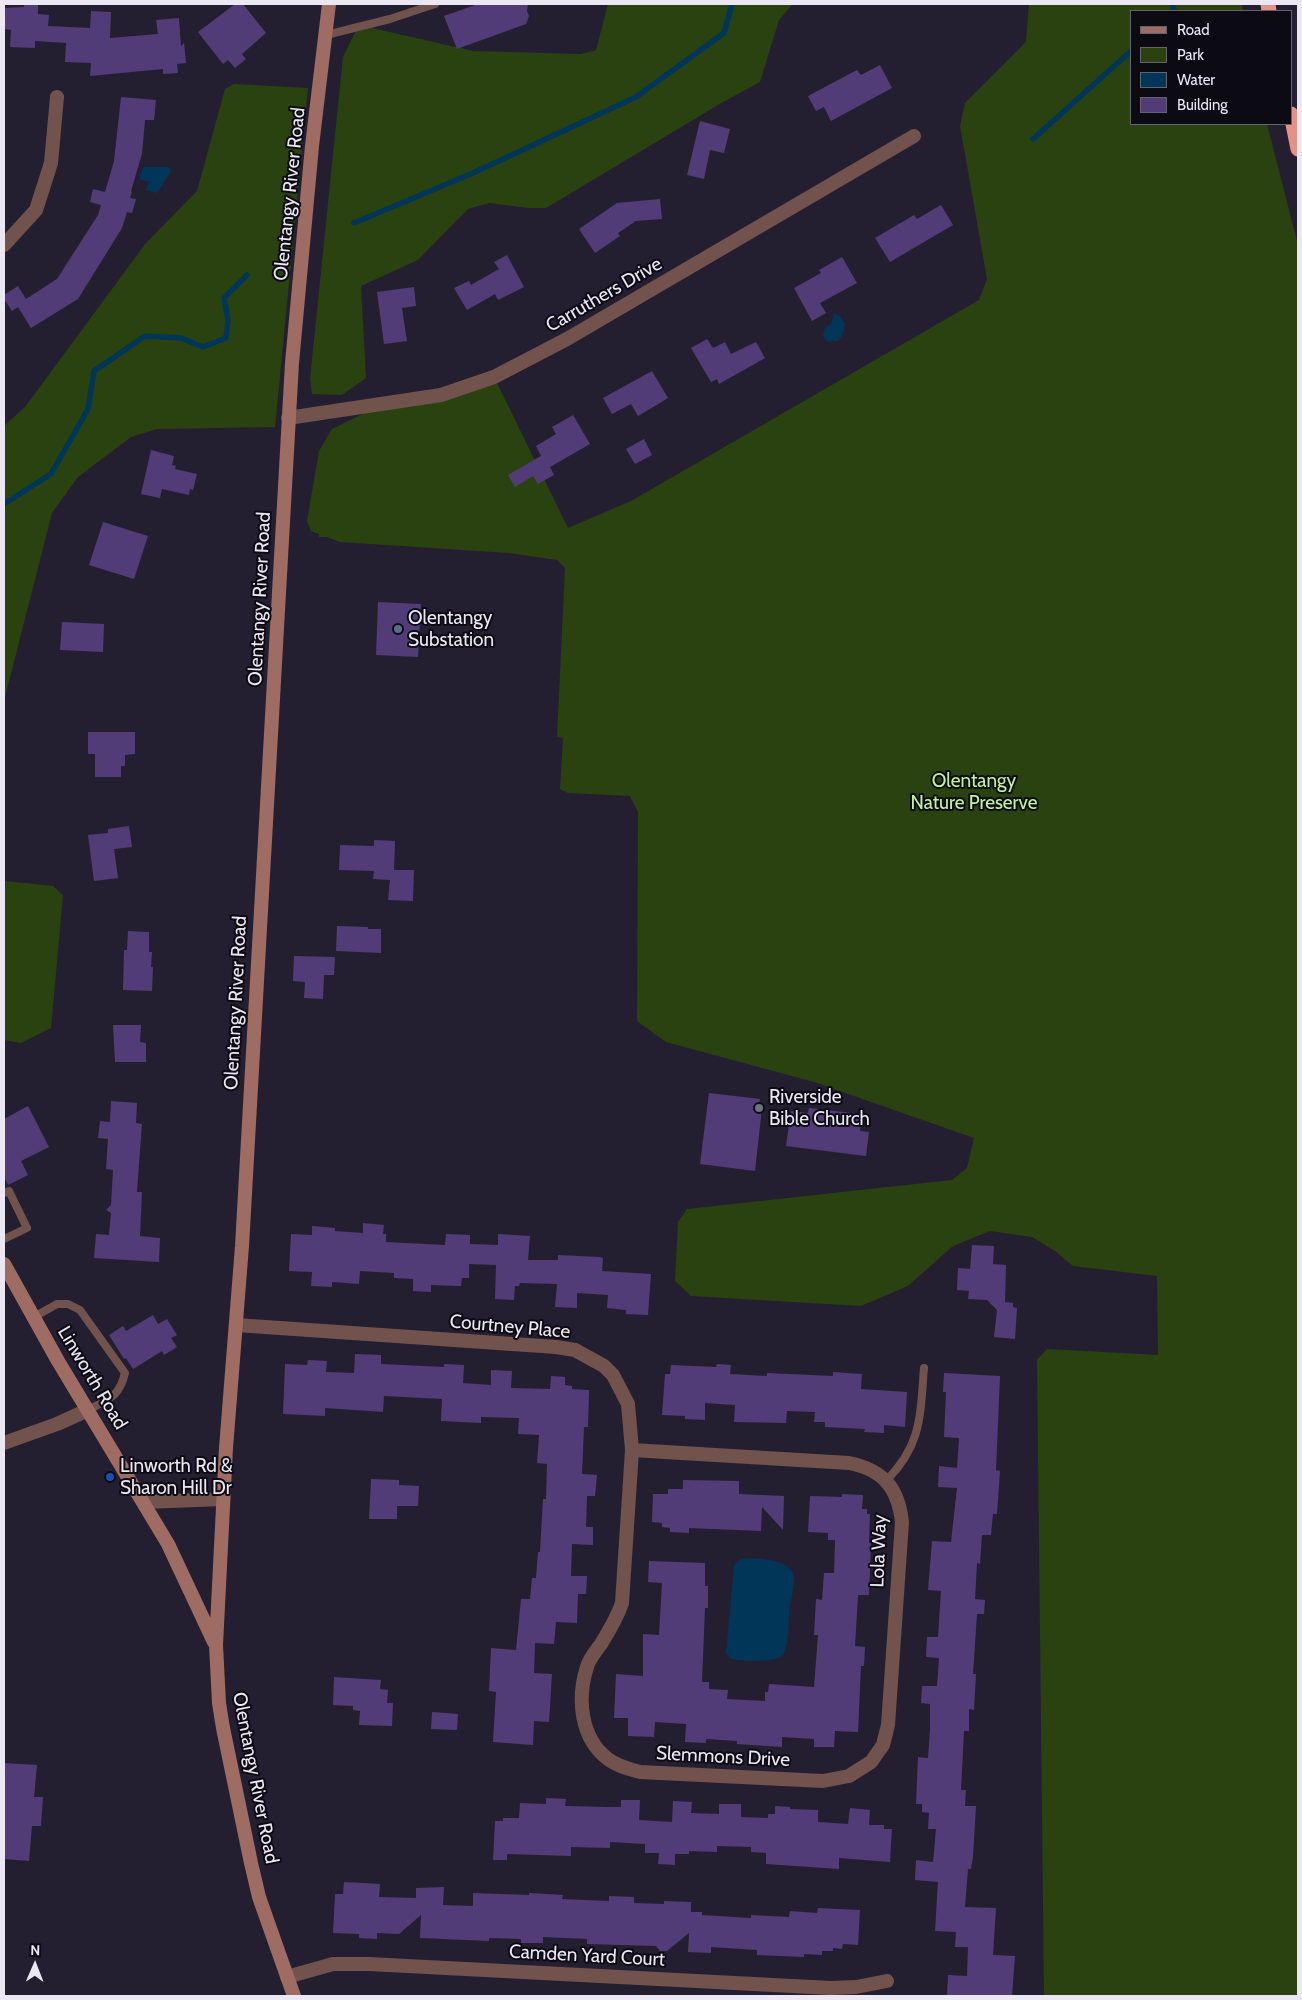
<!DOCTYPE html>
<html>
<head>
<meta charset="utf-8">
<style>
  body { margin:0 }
  #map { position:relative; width:1302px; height:2000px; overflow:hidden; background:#241f30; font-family:Cabin,sans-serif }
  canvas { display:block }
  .frame { position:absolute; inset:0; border:5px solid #ebe8f3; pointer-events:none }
  .legend { position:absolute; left:1130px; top:10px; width:162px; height:115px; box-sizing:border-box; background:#0c0a12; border:1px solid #65636c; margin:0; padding:6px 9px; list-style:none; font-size:15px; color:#ebe8f3 }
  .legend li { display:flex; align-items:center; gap:10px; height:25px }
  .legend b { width:25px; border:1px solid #65636c }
  .north { position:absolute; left:10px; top:1940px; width:50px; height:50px; -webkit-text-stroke:4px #0c0a12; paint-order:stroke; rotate:1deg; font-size:14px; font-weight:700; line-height:20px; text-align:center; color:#ebe8f3 }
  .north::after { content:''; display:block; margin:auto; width:18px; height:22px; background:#ebe8f3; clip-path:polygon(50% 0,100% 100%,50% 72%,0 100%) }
</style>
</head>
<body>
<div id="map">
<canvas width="1302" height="2000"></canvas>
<div class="frame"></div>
<ul class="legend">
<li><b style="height:6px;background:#9f6c64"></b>Road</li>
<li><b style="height:14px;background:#2a4210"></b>Park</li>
<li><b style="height:14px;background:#013659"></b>Water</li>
<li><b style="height:14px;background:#513c78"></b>Building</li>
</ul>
<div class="north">N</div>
</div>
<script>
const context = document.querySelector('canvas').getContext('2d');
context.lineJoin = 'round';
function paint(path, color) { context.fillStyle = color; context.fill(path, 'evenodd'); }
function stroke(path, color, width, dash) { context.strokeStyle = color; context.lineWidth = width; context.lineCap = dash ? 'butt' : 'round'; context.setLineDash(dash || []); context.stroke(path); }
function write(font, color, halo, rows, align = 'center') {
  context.font = font + ' Cabin,sans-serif'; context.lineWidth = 4; context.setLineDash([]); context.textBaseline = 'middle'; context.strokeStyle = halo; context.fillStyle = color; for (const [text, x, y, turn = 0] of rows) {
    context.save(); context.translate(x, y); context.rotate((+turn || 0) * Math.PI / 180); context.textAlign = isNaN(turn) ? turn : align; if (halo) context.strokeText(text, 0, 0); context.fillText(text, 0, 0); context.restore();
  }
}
paint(new Path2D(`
  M 608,4 L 797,4 L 792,5 L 779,20 L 760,82 L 723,102 L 546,208 L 528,208 L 489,203 L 468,209 L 418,260 L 361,286 L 366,378 L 342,395 L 312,394 L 310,379 L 343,57 L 356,31 L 372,28 L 473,51 L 581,54 L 596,50 Z
  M 1029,4 L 1242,4 L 1243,11 L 1131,11 L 1131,124 L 1267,124 L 1298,245 L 1298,1996 L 1044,1996 L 1037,1360 L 1047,1349 L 1158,1355 L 1157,1276 L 1073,1266 L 1055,1251 L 1032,1237 L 990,1231 L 953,1246 L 908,1286 L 861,1306 L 691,1296 L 675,1281 L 678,1222 L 687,1209 L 952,1180 L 967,1168 L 974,1138 L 814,1082 L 666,1042 L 637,1021 L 638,812 L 630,796 L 568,793 L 560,789 L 563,738 L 557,737 L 565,568 L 557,560 L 509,553 L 340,542 L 327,537 L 319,537 L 319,534 L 311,531 L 307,521 L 319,451 L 332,429 L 377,407 L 494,377 L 568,528 L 631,501 L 979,300 L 987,279 L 960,126 L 965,103 L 1026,42 Z
  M 234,84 L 308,88 L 275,427 L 157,429 L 131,437 L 78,477 L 52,513 L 4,701 L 4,426 L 25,407 L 146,243 L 197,191 L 225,89 Z
  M 4,881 L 53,886 L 63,895 L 51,1028 L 21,1043 L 4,1040 Z`), '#2a4210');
paint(new Path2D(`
  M 143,167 L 168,167 L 171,171 L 157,193 L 146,190 L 149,182 L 139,179 Z
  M 834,313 L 840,316 L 845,325 L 842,336 L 837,341 L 827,342 L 823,336 L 825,328 L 831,324 Z
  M 747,1558 C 760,1559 782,1559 791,1570 C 794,1573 794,1576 794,1580 C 794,1590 791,1598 790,1607 C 788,1618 790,1648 782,1656 C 777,1662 737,1662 730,1658 L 726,1653 L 734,1566 L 739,1560 Z`), '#013659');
stroke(new Path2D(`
  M 1173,4 L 1174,11
  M 1033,139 L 1131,51
  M 354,223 L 473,173 L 636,97 L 724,33 L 732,4
  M 4,504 L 51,474 L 88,409 L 94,371 L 145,336 L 181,338 L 203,347 L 226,338 L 228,320 L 224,298 L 247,275`), '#013659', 5.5);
paint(new Path2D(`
  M 24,4 L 38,4 L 38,14 L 49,15 L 48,26 L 90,28 L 91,11 L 111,12 L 110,38 L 158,34 L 156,20 L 179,18 L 181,46 L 184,43 L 186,63 L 177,64 L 178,73 L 163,74 L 163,69 L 90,76 L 91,63 L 65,62 L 66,43 L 35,41 L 35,48 L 10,47 L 11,30 L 4,29 L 4,8 L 24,7 Z
  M 235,4 L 243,4 L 266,33 L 242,54 L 246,59 L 235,68 L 228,60 L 223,64 L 198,32 Z
  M 478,4 L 528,4 L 527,11 L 529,16 L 526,24 L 457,49 L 444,16 Z
  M 880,65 L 892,88 L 831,121 L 824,107 L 816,111 L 808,96 L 857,70 L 861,75 Z
  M 121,97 L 156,100 L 154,120 L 145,120 L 142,154 L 131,191 L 132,192 L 130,198 L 136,199 L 132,213 L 127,212 L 122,228 L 78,299 L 31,328 L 18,307 L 12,311 L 4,299 L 4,295 L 18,286 L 26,299 L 57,279 L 98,215 L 101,205 L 90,202 L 93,189 L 105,192 L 114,161 Z
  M 700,121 L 730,129 L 724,153 L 710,150 L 704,179 L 687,175 Z
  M 660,199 L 662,219 L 636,221 L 618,233 L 620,236 L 595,253 L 579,229 L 617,203 Z
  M 941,205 L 953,225 L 890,262 L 875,238 L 914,215 L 917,219 Z
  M 507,255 L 524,287 L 498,300 L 495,294 L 467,310 L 454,288 L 469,281 L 471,285 L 499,269 L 494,262 Z
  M 842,257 L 857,283 L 820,303 L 826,313 L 812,321 L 794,288 L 821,273 L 819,270 Z
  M 414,287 L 416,306 L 402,308 L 407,341 L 384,344 L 377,292 Z
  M 707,339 L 713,348 L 725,342 L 731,354 L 756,342 L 765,358 L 719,384 L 717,379 L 711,382 L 691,348 Z
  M 652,371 L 668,398 L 638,416 L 631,404 L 612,414 L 603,398 Z
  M 573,415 L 590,444 L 550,467 L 554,475 L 538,484 L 533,476 L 515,487 L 508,475 L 541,456 L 536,446 L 556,434 L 552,427 Z
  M 644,439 L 652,455 L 635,464 L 626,449 Z
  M 151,450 L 174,456 L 172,465 L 176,466 L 175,469 L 197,474 L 193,490 L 190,489 L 189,495 L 162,489 L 160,498 L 141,494 Z
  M 103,522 L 148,536 L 134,579 L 89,565 Z
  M 378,602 L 421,604 L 418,657 L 376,655 Z
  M 62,622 L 104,624 L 103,652 L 60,650 Z
  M 88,732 L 135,732 L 135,754 L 125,755 L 125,766 L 121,766 L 121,777 L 95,777 L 95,754 L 88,754 Z
  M 129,826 L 132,847 L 114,849 L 118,878 L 94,881 L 88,835 L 108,833 L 108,829 Z
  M 374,840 L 395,841 L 394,870 L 414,870 L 413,901 L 388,900 L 390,880 L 373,879 L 374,871 L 339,870 L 340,845 L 374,846 Z
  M 337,926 L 368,927 L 368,929 L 381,929 L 381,953 L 336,951 Z
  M 128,931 L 149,932 L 149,952 L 152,952 L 151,967 L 153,967 L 152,991 L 123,990 L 124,950 L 127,950 Z
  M 294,956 L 335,957 L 334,975 L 324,975 L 323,999 L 304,998 L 305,982 L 293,981 Z
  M 113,1025 L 141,1025 L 140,1042 L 146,1043 L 146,1062 L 115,1062 Z
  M 709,1093 L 760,1099 L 759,1108 L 762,1108 L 755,1171 L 700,1164 Z
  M 111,1101 L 137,1103 L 136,1123 L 142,1124 L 137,1192 L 142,1192 L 140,1236 L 160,1238 L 159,1262 L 94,1258 L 96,1234 L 109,1235 L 111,1213 L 106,1210 L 111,1205 L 113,1170 L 106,1169 L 108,1139 L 98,1138 L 100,1121 L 110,1122 Z
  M 28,1106 L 49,1147 L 21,1161 L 28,1175 L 8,1185 L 4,1177 L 4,1119 Z
  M 809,1108 L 861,1114 L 860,1131 L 869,1132 L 866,1156 L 786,1146 L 791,1111 L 808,1113 Z
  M 363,1223 L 384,1225 L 383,1234 L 386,1234 L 386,1242 L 445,1245 L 446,1234 L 470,1235 L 470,1244 L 498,1245 L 498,1234 L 530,1236 L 528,1260 L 558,1260 L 558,1255 L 600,1257 L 603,1258 L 602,1271 L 651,1274 L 648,1315 L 626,1314 L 626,1310 L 607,1308 L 608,1295 L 577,1293 L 577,1308 L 555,1307 L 557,1284 L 520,1283 L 519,1286 L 515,1286 L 514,1300 L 495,1299 L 496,1265 L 469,1264 L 469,1278 L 462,1278 L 461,1286 L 431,1285 L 431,1292 L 413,1291 L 413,1279 L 394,1278 L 394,1273 L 360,1271 L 359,1284 L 332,1282 L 332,1287 L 311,1286 L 312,1272 L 289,1271 L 291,1234 L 312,1235 L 312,1226 L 335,1228 L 335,1231 L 363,1233 Z
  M 972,1245 L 994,1246 L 993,1264 L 1006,1265 L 1005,1302 L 1013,1303 L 1013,1307 L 1017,1308 L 1015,1339 L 994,1337 L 997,1310 L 987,1300 L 968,1299 L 969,1291 L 957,1290 L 958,1268 L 970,1269 Z
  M 153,1315 L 158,1324 L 167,1319 L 177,1335 L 171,1338 L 177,1347 L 164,1355 L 162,1351 L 133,1369 L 126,1358 L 124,1359 L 109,1335 L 123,1326 L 126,1331 Z
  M 355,1354 L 381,1355 L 381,1364 L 444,1367 L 444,1364 L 464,1365 L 463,1383 L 491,1385 L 491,1370 L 512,1371 L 511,1388 L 550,1389 L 551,1376 L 565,1377 L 565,1385 L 572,1386 L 572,1389 L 589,1390 L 588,1427 L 584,1427 L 582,1474 L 597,1475 L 595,1496 L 587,1496 L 586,1527 L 593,1527 L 593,1545 L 572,1544 L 571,1576 L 587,1576 L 586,1594 L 578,1594 L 577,1623 L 556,1622 L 554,1644 L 535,1643 L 534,1673 L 552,1674 L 549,1722 L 534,1721 L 533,1745 L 493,1742 L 496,1692 L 489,1691 L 491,1648 L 516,1650 L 521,1599 L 530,1599 L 532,1578 L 536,1578 L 538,1552 L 540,1552 L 543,1499 L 546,1499 L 547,1464 L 537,1463 L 539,1435 L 518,1434 L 519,1418 L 481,1417 L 481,1423 L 441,1421 L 442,1399 L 384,1396 L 383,1412 L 325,1408 L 325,1416 L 283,1414 L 285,1364 L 307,1365 L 308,1360 L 327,1361 L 326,1372 L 354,1373 Z
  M 717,1364 L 731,1365 L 730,1374 L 767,1376 L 767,1373 L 833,1376 L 833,1372 L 862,1374 L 861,1389 L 907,1392 L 905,1427 L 884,1425 L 884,1433 L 864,1432 L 865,1429 L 825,1427 L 825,1422 L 814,1422 L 815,1412 L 787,1411 L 786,1423 L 734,1422 L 735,1405 L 705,1403 L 705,1420 L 685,1419 L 685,1416 L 662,1415 L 665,1374 L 670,1374 L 671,1365 L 716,1367 Z
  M 944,1373 L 1000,1376 L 996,1470 L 1000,1471 L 997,1514 L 993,1514 L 991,1535 L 982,1535 L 980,1564 L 977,1563 L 975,1599 L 985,1600 L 984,1614 L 977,1614 L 973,1674 L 976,1674 L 974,1710 L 969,1709 L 969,1731 L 964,1731 L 961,1790 L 966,1790 L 965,1806 L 976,1806 L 973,1857 L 971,1869 L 968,1869 L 965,1907 L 996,1908 L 993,1955 L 1015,1956 L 1012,1996 L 947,1996 L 948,1975 L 967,1976 L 968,1947 L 955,1947 L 956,1932 L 935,1931 L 938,1882 L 915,1880 L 916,1860 L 933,1862 L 936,1829 L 928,1829 L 929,1813 L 922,1812 L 922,1804 L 916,1804 L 918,1757 L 928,1758 L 930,1729 L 930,1704 L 921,1703 L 922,1686 L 937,1686 L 939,1658 L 926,1657 L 927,1637 L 938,1637 L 941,1591 L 928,1590 L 932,1541 L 951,1542 L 957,1488 L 938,1487 L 939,1466 L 957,1468 L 959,1438 L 944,1437 L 946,1392 L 943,1392 Z
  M 371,1479 L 399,1480 L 399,1485 L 419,1486 L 418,1506 L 397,1506 L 397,1519 L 369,1519 Z
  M 683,1480 L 739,1481 L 739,1494 L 784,1496 L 783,1530 L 762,1507 L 761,1531 L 689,1528 L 689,1533 L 670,1532 L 670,1528 L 662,1527 L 662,1523 L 652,1522 L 653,1494 L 668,1494 L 668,1489 L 683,1489 Z
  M 842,1494 L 863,1495 L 862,1509 L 867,1509 L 867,1514 L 870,1514 L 869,1543 L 871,1543 L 869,1595 L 858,1595 L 855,1646 L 865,1647 L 864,1666 L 861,1666 L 858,1732 L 835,1731 L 834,1747 L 814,1747 L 814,1739 L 782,1737 L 782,1747 L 737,1744 L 737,1741 L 706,1739 L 706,1743 L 685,1742 L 686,1724 L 655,1722 L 654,1737 L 628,1736 L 628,1718 L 614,1718 L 616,1674 L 643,1676 L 643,1634 L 659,1635 L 662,1583 L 648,1582 L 649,1561 L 705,1563 L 705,1586 L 708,1586 L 708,1608 L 705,1608 L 702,1682 L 709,1682 L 709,1689 L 728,1690 L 727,1699 L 765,1701 L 765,1692 L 768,1692 L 769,1684 L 814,1687 L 818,1635 L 814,1635 L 816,1599 L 822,1600 L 824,1573 L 834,1573 L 835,1540 L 828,1540 L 828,1533 L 808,1532 L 810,1496 L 842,1497 Z
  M 334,1677 L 381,1680 L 380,1689 L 388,1690 L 387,1703 L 393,1703 L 392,1726 L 359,1725 L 360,1711 L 353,1710 L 353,1706 L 333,1705 Z
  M 432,1712 L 458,1714 L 457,1730 L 431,1729 Z
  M 4,1763 L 37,1765 L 34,1797 L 43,1797 L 41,1826 L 32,1826 L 29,1861 L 4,1859 Z
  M 546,1798 L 566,1799 L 565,1806 L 607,1807 L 621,1807 L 621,1800 L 640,1800 L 639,1820 L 672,1822 L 673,1801 L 692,1802 L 691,1813 L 719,1814 L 719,1804 L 741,1804 L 741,1817 L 768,1818 L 768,1814 L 775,1814 L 775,1806 L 790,1807 L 790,1809 L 818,1810 L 818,1822 L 848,1824 L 850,1808 L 870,1810 L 869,1825 L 884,1825 L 884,1829 L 892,1829 L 890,1862 L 839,1858 L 839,1869 L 766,1864 L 766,1853 L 751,1852 L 751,1847 L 717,1846 L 717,1852 L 689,1851 L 689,1854 L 675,1854 L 675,1865 L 658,1864 L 659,1853 L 645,1853 L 645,1844 L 610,1842 L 610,1848 L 571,1847 L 571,1856 L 507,1854 L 507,1860 L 493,1860 L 495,1821 L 503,1821 L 503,1818 L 519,1818 L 520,1803 L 546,1804 Z
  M 344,1882 L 380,1884 L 379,1897 L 416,1898 L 416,1888 L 444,1887 L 443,1905 L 473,1906 L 473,1893 L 529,1895 L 529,1893 L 563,1895 L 562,1899 L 609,1901 L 609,1896 L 634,1897 L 634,1903 L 664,1904 L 664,1901 L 691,1902 L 691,1912 L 702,1912 L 702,1915 L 751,1918 L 751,1915 L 789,1917 L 790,1911 L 817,1913 L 818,1908 L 860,1910 L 858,1945 L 843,1944 L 842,1949 L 833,1948 L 833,1951 L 822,1951 L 822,1955 L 804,1954 L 804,1957 L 757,1955 L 757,1950 L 711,1947 L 711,1953 L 688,1952 L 689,1933 L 667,1951 L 660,1951 L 656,1946 L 587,1944 L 587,1939 L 543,1937 L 543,1943 L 521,1943 L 521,1939 L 489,1938 L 489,1941 L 420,1938 L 421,1915 L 399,1934 L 377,1933 L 377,1939 L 359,1938 L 359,1934 L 333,1933 L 335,1894 L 343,1894 Z`), '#513c78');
stroke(new Path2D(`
  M 326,35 L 390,19 L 435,4
  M 4,1193 L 9,1191 L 27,1228 L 4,1239
  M 34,1317 L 57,1304 L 68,1304 L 80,1310 L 125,1373 C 119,1398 108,1399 88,1410
  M 887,1480 C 922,1444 920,1416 924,1368`), '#72524d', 8);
stroke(new Path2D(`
  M 4,245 L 36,210 L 51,163 L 57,97
  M 288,418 L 441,395 L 494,377 L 567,339 L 914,136
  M 236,1325 L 556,1347 L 575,1350 L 604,1366 L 613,1375 L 628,1404 L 632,1450 L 622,1603 C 617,1618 609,1631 601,1644 C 596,1651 589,1659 587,1667 C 577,1698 580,1738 608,1759 C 617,1766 629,1769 640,1772 L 823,1781 L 849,1776 L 871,1762 L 883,1745 L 888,1725 L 902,1522 C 898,1487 883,1470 849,1463 L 632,1450
  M 4,1443 L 57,1424 L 88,1410
  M 144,1502 L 223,1499
  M 287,1977 L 333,1964 L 369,1964 L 831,1988 L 856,1987 L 887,1981`), '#72524d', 14);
stroke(new Path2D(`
  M 4,1264 L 58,1361 L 168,1544 L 214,1642
  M 294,1996 L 259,1897 L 251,1863 L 223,1728 L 219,1703 L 216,1645 L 226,1448 L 242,1246 L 292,363 L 312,146 L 329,4`), '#9f6c64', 14);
stroke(new Path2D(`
  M 1268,4 L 1269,11
  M 1291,114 L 1298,149`), '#e29286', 15);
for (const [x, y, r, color] of [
  [398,629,5,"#5c6f8a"],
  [759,1108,5,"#6b7280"],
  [110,1477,5,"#1a4fb4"]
]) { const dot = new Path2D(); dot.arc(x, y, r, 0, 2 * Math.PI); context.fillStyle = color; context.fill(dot); stroke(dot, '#0c0a12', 2); }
write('19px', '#ebe8f3', '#0c0a12', [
  ["Olentangy River Road",290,194,-84],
  ["Carruthers Drive",604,295,-30],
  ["Olentangy River Road",260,599,-87],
  ["Olentangy River Road",236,1003,-87],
  ["Courtney Place",510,1327,5],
  ["Linworth Road",92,1378,59],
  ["Lola Way",879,1551,-88],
  ["Slemmons Drive",723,1757,3],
  ["Olentangy River Road",255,1778,79],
  ["Camden Yard Court",587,1956,3]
]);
write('19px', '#ebe8f3', '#0c0a12', [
  ["Olentangy",408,618],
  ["Substation",408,640],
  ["Riverside",769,1097],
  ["Bible Church",769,1119],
  ["Linworth Rd &",120,1466],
  ["Sharon Hill Dr",120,1488]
], 'left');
write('19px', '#c1f398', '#0c0a12', [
  ["Olentangy",974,781],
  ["Nature Preserve",974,803]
]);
</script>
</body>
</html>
